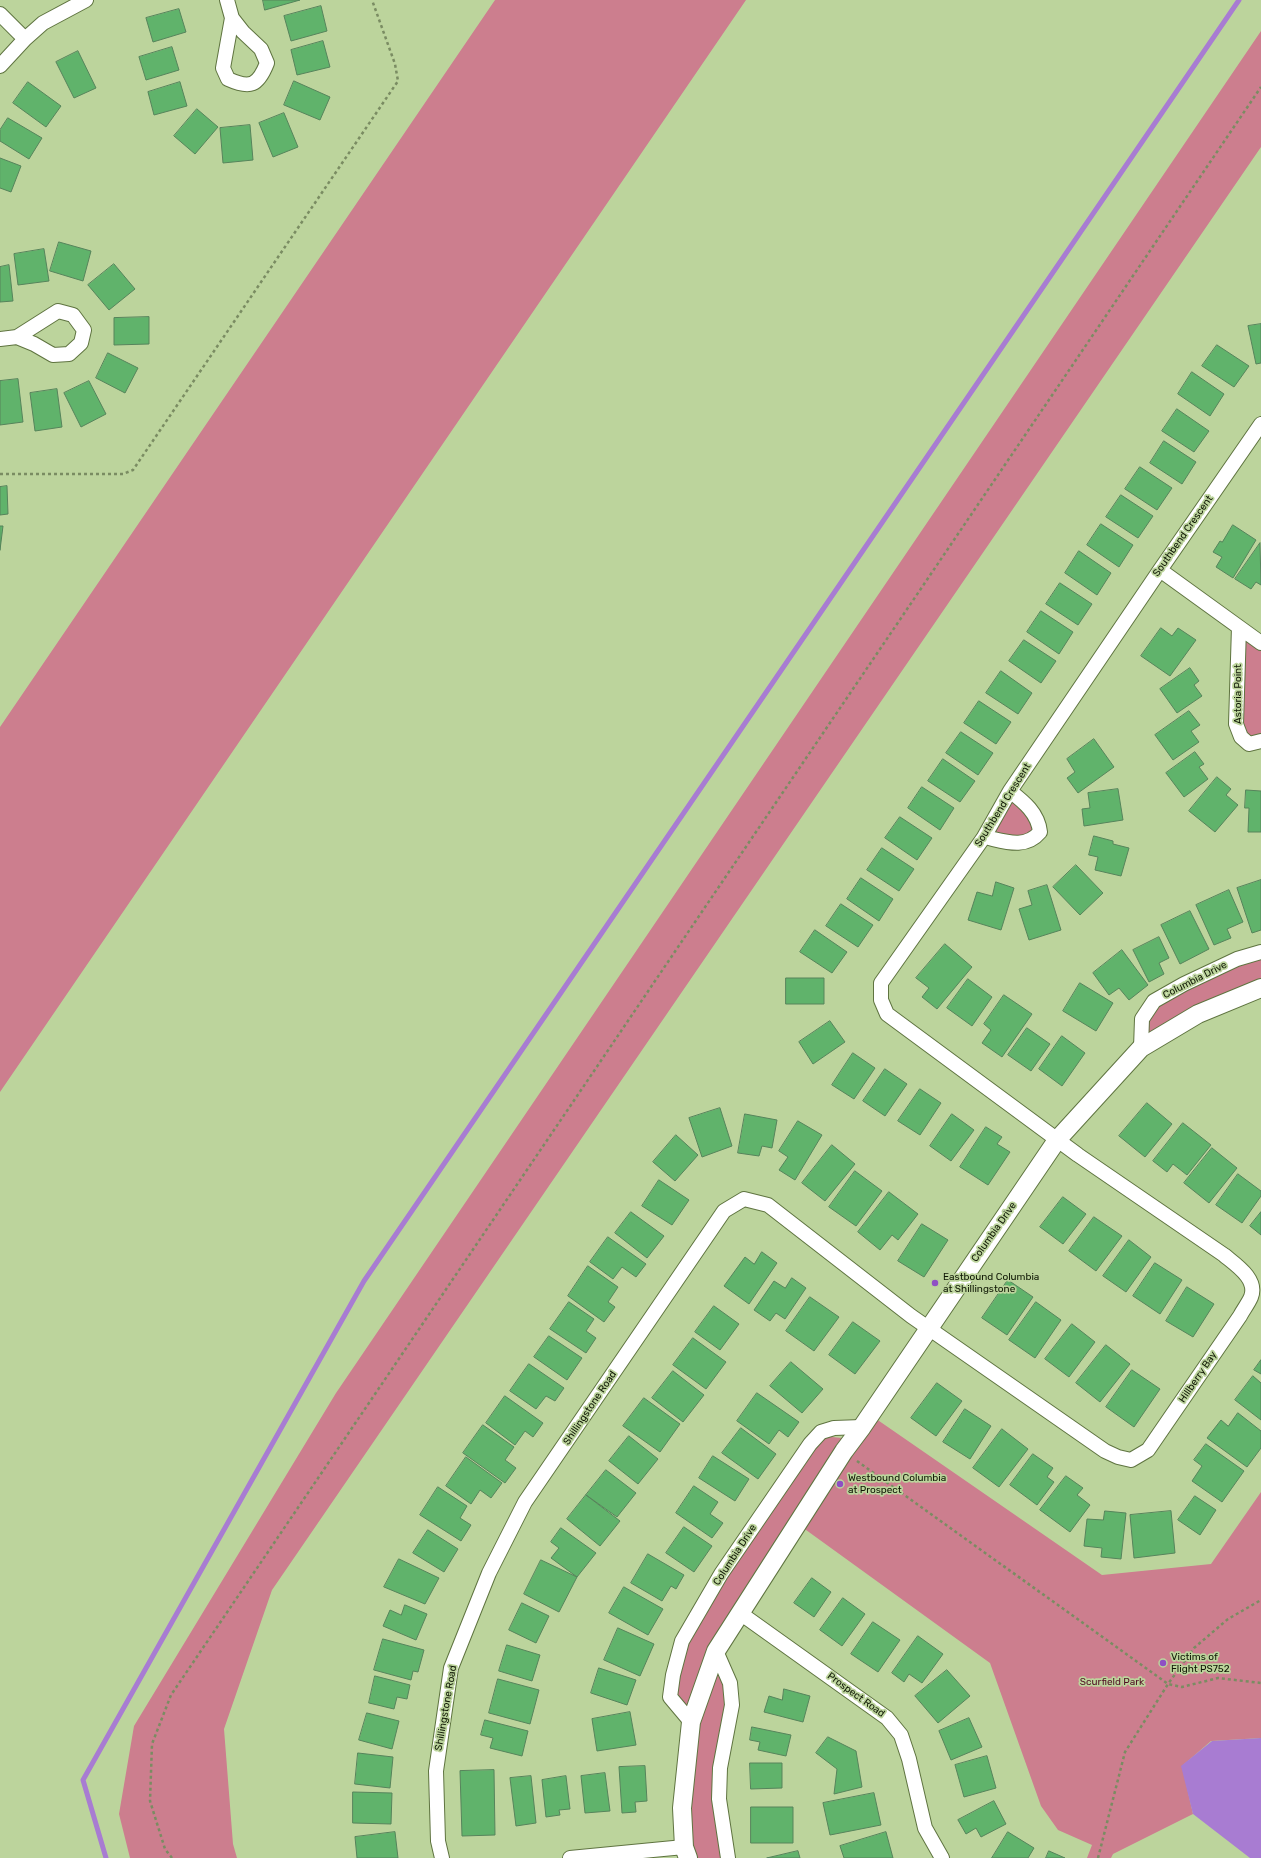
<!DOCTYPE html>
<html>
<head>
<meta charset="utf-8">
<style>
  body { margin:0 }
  canvas { display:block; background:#bcd49c }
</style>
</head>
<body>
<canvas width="1261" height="1858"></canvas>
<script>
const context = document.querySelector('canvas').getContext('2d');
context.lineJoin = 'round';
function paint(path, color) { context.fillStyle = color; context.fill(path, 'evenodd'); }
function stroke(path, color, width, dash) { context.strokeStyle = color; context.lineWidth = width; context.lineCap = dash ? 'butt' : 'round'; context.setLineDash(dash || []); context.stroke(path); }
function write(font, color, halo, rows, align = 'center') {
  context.font = font + ' Rubik,sans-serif'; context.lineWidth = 3.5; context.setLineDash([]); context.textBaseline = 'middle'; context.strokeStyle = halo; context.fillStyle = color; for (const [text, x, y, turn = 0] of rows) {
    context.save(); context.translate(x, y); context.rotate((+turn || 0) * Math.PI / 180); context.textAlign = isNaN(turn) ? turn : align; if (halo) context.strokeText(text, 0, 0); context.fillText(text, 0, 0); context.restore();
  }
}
paint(new Path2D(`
  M 495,0 L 746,0 L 0,1092 L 0,727 Z
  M 1261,31 L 1261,147 L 272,1590 L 224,1729 L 233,1844 L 237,1858 L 130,1858 L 119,1814 L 134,1726 L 336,1393 Z
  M 1239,627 L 1261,643 L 1261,741 L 1241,737 Z
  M 1010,791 L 1035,816 L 1035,839 L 984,837 Z
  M 1261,952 L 1261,988 L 1141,1048 L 1154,1001 Z
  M 869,1414 L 1102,1575 L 1211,1564 L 1261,1492 L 1261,1738 L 1211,1741 L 1182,1766 L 1193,1814 L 1113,1854 L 1111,1858 L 1087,1858 L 1092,1845 L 1058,1830 L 1041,1806 L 990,1663 L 795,1522 L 712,1652 L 730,1683 L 720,1768 L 728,1858 L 688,1858 L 691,1722 L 668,1699 L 687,1634 L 813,1435 L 851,1439 Z`), '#cc7e8e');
paint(new Path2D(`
  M 1261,1738 L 1261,1858 L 1250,1858 L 1193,1814 L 1181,1766 L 1212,1741 Z`), '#a87cd2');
stroke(new Path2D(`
  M 106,1858 L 83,1780 L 364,1281 L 1239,0`), '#a87cd2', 5);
const building = new Path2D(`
  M 263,0 L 300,0 L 265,10 Z
  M 321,6 L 327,31 L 291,41 L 284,16 Z
  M 179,9 L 186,32 L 153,42 L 146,18 Z
  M 323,41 L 330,67 L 297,75 L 291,50 Z
  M 172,47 L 179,70 L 146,80 L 139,57 Z
  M 78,51 L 96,88 L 74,98 L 56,62 Z
  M 294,81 L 330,97 L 320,120 L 284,105 Z
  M 28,82 L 61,106 L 46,127 L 13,103 Z
  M 180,82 L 187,106 L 154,115 L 148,92 Z
  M 197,109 L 218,127 L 195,154 L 174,136 Z
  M 284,113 L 298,147 L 273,157 L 259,123 Z
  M 8,118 L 42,138 L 29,159 L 0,141 L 0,130 Z
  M 250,125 L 253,160 L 223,163 L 220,128 Z
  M 0,158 L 21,166 L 11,192 L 0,188 Z
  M 59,242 L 91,251 L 83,281 L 50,271 Z
  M 44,249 L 49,281 L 18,285 L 14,254 Z
  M 114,264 L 135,289 L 109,310 L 88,285 Z
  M 9,265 L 13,301 L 0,302 L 0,267 Z
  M 149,317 L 149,344 L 114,345 L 114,318 Z
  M 1261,324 L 1261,363 L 1256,364 L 1248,326 Z
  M 1217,345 L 1249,366 L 1234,387 L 1202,366 Z
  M 108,353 L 138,368 L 125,393 L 96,378 Z
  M 1192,372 L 1224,394 L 1210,416 L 1178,394 Z
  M 18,379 L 23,422 L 0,425 L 0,381 Z
  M 89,381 L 106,414 L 81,427 L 64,393 Z
  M 57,389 L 62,427 L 35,431 L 30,393 Z
  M 1177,409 L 1209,431 L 1194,452 L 1162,431 Z
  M 1164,441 L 1196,462 L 1182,484 L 1150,463 Z
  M 1140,467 L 1172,488 L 1157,510 L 1125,489 Z
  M 7,486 L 8,514 L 0,515 L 0,487 Z
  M 1121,495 L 1153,516 L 1138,538 L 1106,517 Z
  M 1101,524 L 1133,545 L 1119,567 L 1087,545 Z
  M 1233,525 L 1256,540 L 1233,578 L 1216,567 L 1222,557 L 1213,552 L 1220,541 L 1222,542 Z
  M 0,526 L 3,526 L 0,550 Z
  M 1260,543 L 1261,585 L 1256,582 L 1251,589 L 1235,579 Z
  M 1079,551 L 1111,573 L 1097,595 L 1065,573 Z
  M 1060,583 L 1092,604 L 1078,625 L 1046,604 Z
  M 1041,611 L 1073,632 L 1059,654 L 1027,632 Z
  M 1161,628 L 1172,636 L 1178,628 L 1196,640 L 1170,676 L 1141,656 Z
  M 1024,640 L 1056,661 L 1041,683 L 1009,661 Z
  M 1190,668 L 1199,681 L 1194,685 L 1202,696 L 1177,713 L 1160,689 Z
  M 1001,671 L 1032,693 L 1018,714 L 986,693 Z
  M 979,701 L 1011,722 L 996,744 L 964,723 Z
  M 1189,711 L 1200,725 L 1191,731 L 1199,742 L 1173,760 L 1155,735 Z
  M 961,732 L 993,753 L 978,775 L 946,753 Z
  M 1094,739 L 1114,767 L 1078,793 L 1067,778 L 1075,772 L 1067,759 Z
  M 1195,752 L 1204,764 L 1199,767 L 1208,779 L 1184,797 L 1166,773 Z
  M 943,759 L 975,781 L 960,802 L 928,781 Z
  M 1217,777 L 1231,789 L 1226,795 L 1238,805 L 1215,832 L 1189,811 Z
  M 922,787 L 954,808 L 940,830 L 908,808 Z
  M 1118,789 L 1123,820 L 1084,826 L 1082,809 L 1090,808 L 1088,793 Z
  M 1246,790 L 1261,791 L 1261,832 L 1248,832 L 1249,808 L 1245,808 Z
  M 900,817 L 932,838 L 917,860 L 885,838 Z
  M 1094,836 L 1113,841 L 1113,844 L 1129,848 L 1121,876 L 1095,870 L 1098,857 L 1089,855 Z
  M 882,848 L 914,869 L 899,891 L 867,870 Z
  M 1076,865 L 1103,893 L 1080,915 L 1053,887 Z
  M 861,878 L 893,899 L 879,921 L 847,899 Z
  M 1261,880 L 1261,930 L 1252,933 L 1237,888 Z
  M 996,882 L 1014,888 L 1001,930 L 968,920 L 977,892 L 992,896 Z
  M 1047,885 L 1061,930 L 1029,940 L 1019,909 L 1032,905 L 1028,891 Z
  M 1229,890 L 1243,922 L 1227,929 L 1231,938 L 1214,945 L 1196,905 Z
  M 841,904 L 873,925 L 858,947 L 826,926 Z
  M 1190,911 L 1209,949 L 1180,964 L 1161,925 Z
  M 815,930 L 847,952 L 832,973 L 800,952 Z
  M 1159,937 L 1169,958 L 1159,963 L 1164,974 L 1149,982 L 1133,950 Z
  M 945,944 L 972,967 L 937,1009 L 922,997 L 929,988 L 916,978 Z
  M 1122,950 L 1148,985 L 1129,1000 L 1119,988 L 1109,995 L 1093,973 Z
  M 786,978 L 824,978 L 824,1004 L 786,1004 Z
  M 968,979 L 992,997 L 972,1026 L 947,1008 Z
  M 1080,983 L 1113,1003 L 1096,1031 L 1063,1011 Z
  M 1004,995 L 1032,1014 L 1002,1057 L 982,1043 L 991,1030 L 984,1024 Z
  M 830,1021 L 845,1042 L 813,1064 L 799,1042 Z
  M 1027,1028 L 1050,1044 L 1031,1071 L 1008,1055 Z
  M 1062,1036 L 1085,1053 L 1062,1086 L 1039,1069 Z
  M 853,1053 L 875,1068 L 854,1099 L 832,1085 Z
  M 885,1069 L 907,1084 L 885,1116 L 863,1101 Z
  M 920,1089 L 941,1103 L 920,1135 L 898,1121 Z
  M 1147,1103 L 1172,1124 L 1145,1157 L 1119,1136 Z
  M 720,1108 L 732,1146 L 702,1157 L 689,1118 Z
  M 745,1114 L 777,1120 L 772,1148 L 762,1146 L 759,1156 L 738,1153 Z
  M 952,1114 L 974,1130 L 951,1161 L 930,1146 Z
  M 798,1121 L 822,1135 L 795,1180 L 779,1170 L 788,1157 L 779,1151 Z
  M 1183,1123 L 1211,1145 L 1187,1175 L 1173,1164 L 1167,1172 L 1153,1161 Z
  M 986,1127 L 1002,1137 L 997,1144 L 1010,1152 L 988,1185 L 960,1167 Z
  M 676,1135 L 698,1155 L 675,1181 L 653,1162 Z
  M 832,1145 L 855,1164 L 825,1201 L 802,1183 Z
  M 1212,1148 L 1237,1168 L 1209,1203 L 1184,1183 Z
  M 855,1171 L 882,1191 L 856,1226 L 829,1207 Z
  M 1238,1174 L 1261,1191 L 1261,1196 L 1242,1223 L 1216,1205 Z
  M 659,1180 L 689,1200 L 672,1225 L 642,1206 Z
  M 889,1192 L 918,1214 L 898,1240 L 892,1235 L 880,1250 L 858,1232 Z
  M 1063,1197 L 1086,1214 L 1063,1244 L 1040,1227 Z
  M 631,1212 L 664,1236 L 647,1258 L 615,1233 Z
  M 1261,1212 L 1261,1235 L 1250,1226 Z
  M 1094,1217 L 1122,1236 L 1096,1271 L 1069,1251 Z
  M 922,1224 L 948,1240 L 924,1277 L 898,1261 Z
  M 608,1237 L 646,1264 L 636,1277 L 622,1267 L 613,1279 L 590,1262 Z
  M 1129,1240 L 1151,1257 L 1126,1292 L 1103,1276 Z
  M 762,1252 L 777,1263 L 749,1304 L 724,1286 L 745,1257 L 754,1264 Z
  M 1155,1263 L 1182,1280 L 1160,1314 L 1133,1296 Z
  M 588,1266 L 618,1287 L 608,1302 L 615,1307 L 604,1322 L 568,1296 Z
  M 792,1278 L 806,1288 L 785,1319 L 776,1313 L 770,1321 L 754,1310 L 774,1281 L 785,1288 Z
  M 1008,1280 L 1033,1297 L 1007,1335 L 982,1318 Z
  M 1187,1287 L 1214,1304 L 1193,1337 L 1166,1321 Z
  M 810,1297 L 839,1317 L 814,1351 L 786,1331 Z
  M 569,1302 L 594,1319 L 586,1331 L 596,1338 L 586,1353 L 550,1329 Z
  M 1036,1302 L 1061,1320 L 1035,1358 L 1009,1340 Z
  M 714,1306 L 739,1324 L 720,1350 L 695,1332 Z
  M 853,1322 L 880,1341 L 855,1374 L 829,1355 Z
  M 1072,1324 L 1095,1342 L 1069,1377 L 1045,1359 Z
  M 549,1336 L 582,1358 L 567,1380 L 534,1357 Z
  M 693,1338 L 726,1362 L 706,1389 L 673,1365 Z
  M 1106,1345 L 1130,1364 L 1100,1402 L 1076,1383 Z
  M 1261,1360 L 1261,1374 L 1254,1370 Z
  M 791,1362 L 823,1389 L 802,1413 L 770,1386 Z
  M 529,1364 L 564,1388 L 555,1401 L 546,1396 L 536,1409 L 510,1391 Z
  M 1132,1370 L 1160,1389 L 1134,1427 L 1106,1407 Z
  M 673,1371 L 704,1395 L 683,1422 L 652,1398 Z
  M 1253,1376 L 1261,1383 L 1261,1420 L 1235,1400 Z
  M 937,1383 L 962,1401 L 936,1436 L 911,1418 Z
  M 757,1393 L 799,1422 L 788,1437 L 779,1430 L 769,1444 L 737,1421 Z
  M 505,1396 L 543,1423 L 533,1437 L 525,1431 L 515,1445 L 486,1423 Z
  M 644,1398 L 680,1424 L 660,1452 L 623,1426 Z
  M 965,1409 L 991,1426 L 970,1459 L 943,1442 Z
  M 1238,1413 L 1261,1431 L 1261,1448 L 1247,1467 L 1207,1438 L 1221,1420 L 1228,1426 Z
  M 483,1425 L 514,1447 L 505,1460 L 516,1468 L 505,1483 L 463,1453 Z
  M 741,1428 L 776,1454 L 758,1479 L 722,1453 Z
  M 1002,1429 L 1028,1449 L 999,1487 L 973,1468 Z
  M 629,1436 L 658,1459 L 638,1484 L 609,1461 Z
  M 1206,1444 L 1244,1471 L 1222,1502 L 1192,1481 L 1202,1466 L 1194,1460 Z
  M 1033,1454 L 1053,1468 L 1047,1477 L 1054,1482 L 1037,1505 L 1010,1485 Z
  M 713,1456 L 749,1479 L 735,1501 L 699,1478 Z
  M 466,1457 L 502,1483 L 491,1498 L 480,1490 L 471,1504 L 446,1486 Z
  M 606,1470 L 636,1493 L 617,1517 L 586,1495 Z
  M 1066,1476 L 1083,1488 L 1077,1495 L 1090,1505 L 1070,1532 L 1040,1510 Z
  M 694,1486 L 718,1502 L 710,1514 L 723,1523 L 712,1538 L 676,1513 Z
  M 438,1487 L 467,1506 L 460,1518 L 471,1525 L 461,1541 L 420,1515 Z
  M 586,1495 L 620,1521 L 600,1546 L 567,1519 Z
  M 1195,1496 L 1216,1510 L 1200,1535 L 1178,1520 Z
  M 1105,1511 L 1126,1513 L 1121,1559 L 1101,1557 L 1102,1548 L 1084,1546 L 1087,1519 L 1103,1520 Z
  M 1171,1511 L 1175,1553 L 1134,1558 L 1130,1515 Z
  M 684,1527 L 712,1546 L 694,1572 L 666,1553 Z
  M 561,1528 L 596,1553 L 577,1577 L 551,1558 L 559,1548 L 551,1542 Z
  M 428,1530 L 458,1549 L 444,1572 L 413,1553 Z
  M 648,1554 L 684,1575 L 676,1589 L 671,1586 L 662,1601 L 631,1583 Z
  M 399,1559 L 439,1578 L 425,1604 L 384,1587 Z
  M 541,1560 L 577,1577 L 559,1612 L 524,1594 Z
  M 812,1578 L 831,1592 L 814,1617 L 794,1603 Z
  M 624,1587 L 663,1609 L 648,1635 L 609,1613 Z
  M 843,1598 L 865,1614 L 842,1646 L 820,1630 Z
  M 522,1603 L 549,1616 L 536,1643 L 509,1630 Z
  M 405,1605 L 427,1614 L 416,1640 L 383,1626 L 390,1610 L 401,1615 Z
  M 873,1622 L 900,1640 L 878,1672 L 851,1654 Z
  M 618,1628 L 654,1644 L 640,1676 L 604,1660 Z
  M 918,1636 L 943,1654 L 922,1683 L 909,1674 L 904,1682 L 892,1673 Z
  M 383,1639 L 424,1650 L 418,1672 L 413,1671 L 411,1680 L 374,1670 Z
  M 507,1645 L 540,1655 L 532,1681 L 499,1671 Z
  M 599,1668 L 636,1680 L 627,1705 L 591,1693 Z
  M 947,1670 L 970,1696 L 938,1723 L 915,1696 Z
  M 375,1676 L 410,1685 L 407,1699 L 397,1697 L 394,1709 L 369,1703 Z
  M 498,1679 L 539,1690 L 530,1724 L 489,1713 Z
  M 784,1689 L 810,1696 L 803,1722 L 764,1712 L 769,1696 L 782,1700 Z
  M 630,1712 L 636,1745 L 597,1751 L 592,1719 Z
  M 367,1713 L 399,1721 L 392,1749 L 359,1740 Z
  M 969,1718 L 982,1747 L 951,1760 L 939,1731 Z
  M 485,1720 L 528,1731 L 522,1756 L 490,1748 L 493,1738 L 481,1735 Z
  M 752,1727 L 791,1735 L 786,1756 L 758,1750 L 760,1742 L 750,1740 Z
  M 828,1737 L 856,1751 L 862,1787 L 834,1794 L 837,1769 L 816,1753 Z
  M 358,1753 L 393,1757 L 390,1788 L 355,1784 Z
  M 987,1756 L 996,1788 L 964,1797 L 955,1765 Z
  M 750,1763 L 782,1763 L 782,1788 L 751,1789 Z
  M 645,1766 L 647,1801 L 635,1802 L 636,1812 L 622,1813 L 619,1767 Z
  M 494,1770 L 495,1835 L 462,1836 L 460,1771 Z
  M 605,1773 L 610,1811 L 585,1813 L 581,1776 Z
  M 531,1776 L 536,1823 L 516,1826 L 510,1778 Z
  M 566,1776 L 570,1809 L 559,1810 L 560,1815 L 546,1817 L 542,1780 Z
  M 353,1792 L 392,1793 L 391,1824 L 353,1823 Z
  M 874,1793 L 881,1825 L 830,1835 L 823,1803 Z
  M 994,1801 L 1006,1824 L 981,1837 L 976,1828 L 966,1834 L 958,1820 Z
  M 751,1807 L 793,1807 L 793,1843 L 751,1843 Z
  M 395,1832 L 398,1858 L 357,1858 L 355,1837 Z
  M 886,1832 L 893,1858 L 844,1858 L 840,1846 Z
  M 1008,1832 L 1034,1848 L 1028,1858 L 992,1858 Z
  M 798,1851 L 800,1858 L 767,1858 Z
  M 1049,1851 L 1065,1858 L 1046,1858 Z`);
paint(building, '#60b36b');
stroke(building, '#56845b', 1);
const minor = new Path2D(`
  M 227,0 L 232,18 L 243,32 L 261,49 L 267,63 C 258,86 250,89 228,79 L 223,68 L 232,18
  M 0,14 L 25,39
  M 0,66 L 25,39 L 43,23 L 86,0
  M 0,339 L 17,337 L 34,344 L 53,355 L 69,354 L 81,343 L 84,330 L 73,315 L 58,311 L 17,337
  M 1160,570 L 1261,643
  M 1239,627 L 1236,724 L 1241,737 L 1249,744 L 1261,741
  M 984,837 C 1004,841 1025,850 1040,832 C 1038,813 1024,802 1010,791
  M 1141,1048 L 1142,1019 L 1154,1001 L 1184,984 L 1237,959 L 1261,952
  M 740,1613 L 887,1718 L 901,1735 L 909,1759 L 925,1828 L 942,1858
  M 716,1651 L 730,1683 L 732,1705 L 720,1768 L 719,1799 L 728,1858
  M 691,1722 L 670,1697 L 673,1675 L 682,1641 L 721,1574 L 810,1444 L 821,1432 L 834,1428 L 862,1427
  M 442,1858 L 438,1841 L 436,1771 L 451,1668 L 489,1573 L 525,1502 L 724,1211 L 744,1199 L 768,1205 L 911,1316 L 1105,1451 L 1118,1457 L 1131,1460 L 1148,1450 L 1240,1316 C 1243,1310 1248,1304 1251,1297 C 1258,1279 1236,1265 1224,1255 L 1078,1155 L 887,1014 L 881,1000 L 881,983 L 984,837 L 1010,791 L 1160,570 L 1261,424
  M 570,1858 L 684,1847`);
const tertiary = new Path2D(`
  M 688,1858 L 684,1847 L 682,1808 L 691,1722 L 716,1651 L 844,1451 L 862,1427 L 1057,1140 L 1141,1048 L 1198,1014 L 1261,988`);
stroke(minor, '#5f7440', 16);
stroke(tertiary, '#5f7440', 20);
stroke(new Path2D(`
  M 0,474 L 123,474 L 133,470 L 398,81 L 395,64 L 372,0
  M 857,1461 L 1168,1684 L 1182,1687 L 1218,1678 L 1261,1683
  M 172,1858 L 165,1849 L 150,1801 L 152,1744 L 171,1695 L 1261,87
  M 1098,1858 L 1125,1752 L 1168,1684 L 1194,1648 L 1228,1619 L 1261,1600`), '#7a8c62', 2.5, [3, 3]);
stroke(minor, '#fff', 14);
stroke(tertiary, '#fff', 18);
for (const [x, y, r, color] of [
  [935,1283,4,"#8f4fc4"],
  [840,1484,4,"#8f4fc4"],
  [1163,1663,4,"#8f4fc4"]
]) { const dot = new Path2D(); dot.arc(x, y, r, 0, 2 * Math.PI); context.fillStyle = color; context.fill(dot); stroke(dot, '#bcd49c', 1.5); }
write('10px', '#0e1603', '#bcd49c', [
  ["Southbend Crescent",1183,536,-55],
  ["Astoria Point",1238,694,-90],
  ["Southbend Crescent",1003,805,-58],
  ["Columbia Drive",1195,980,-27],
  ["Columbia Drive",994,1232,-55],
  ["Hillberry Bay",1198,1377,-56],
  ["Shillingstone Road",590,1408,-56],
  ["Columbia Drive",735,1555,-57],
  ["Prospect Road",856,1695,36],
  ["Shillingstone Road",446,1708,-80]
]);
write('10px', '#0e1603', '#bcd49c', [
  ["Eastbound Columbia",943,1277],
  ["at Shillingstone",943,1289],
  ["Westbound Columbia",848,1478],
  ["at Prospect",848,1490],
  ["Victims of",1171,1657],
  ["Flight PS752",1171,1669]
], 'left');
write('10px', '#500e23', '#bcd49c', [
  ["Scurfield Park",1112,1682]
]);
</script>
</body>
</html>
